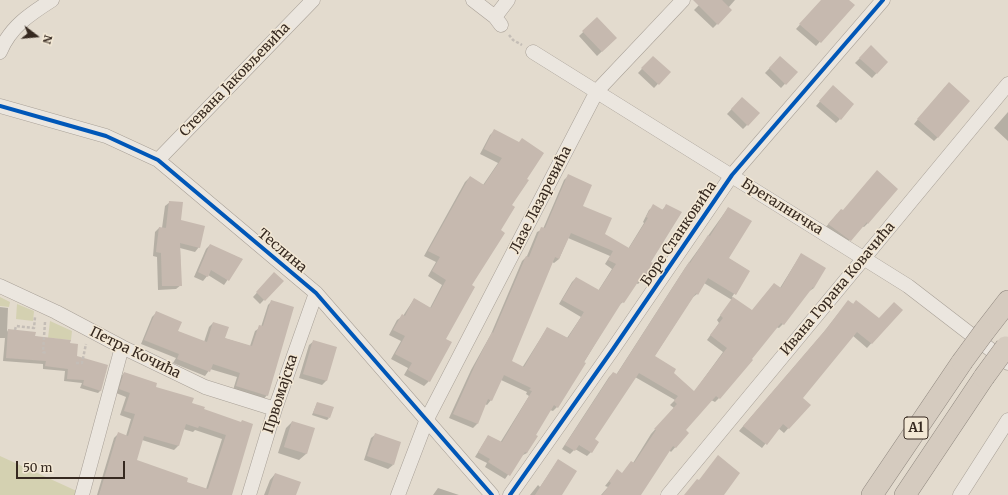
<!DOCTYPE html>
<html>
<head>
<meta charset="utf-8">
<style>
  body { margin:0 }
  #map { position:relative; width:1008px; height:495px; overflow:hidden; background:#e3dbce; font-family:Merriweather,serif }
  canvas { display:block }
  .north { position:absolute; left:16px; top:16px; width:40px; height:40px; -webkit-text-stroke:3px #f3e8d5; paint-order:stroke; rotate:106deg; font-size:11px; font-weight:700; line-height:16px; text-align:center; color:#362920 }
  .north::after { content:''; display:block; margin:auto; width:14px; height:18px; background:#362920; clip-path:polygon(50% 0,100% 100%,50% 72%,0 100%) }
  .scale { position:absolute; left:16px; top:461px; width:109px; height:18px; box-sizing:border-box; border:2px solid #362920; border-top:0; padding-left:5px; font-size:12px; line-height:14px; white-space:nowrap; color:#362920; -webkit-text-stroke:3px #f3e8d5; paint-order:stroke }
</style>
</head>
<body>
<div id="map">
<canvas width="1008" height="495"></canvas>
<div class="north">N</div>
<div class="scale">50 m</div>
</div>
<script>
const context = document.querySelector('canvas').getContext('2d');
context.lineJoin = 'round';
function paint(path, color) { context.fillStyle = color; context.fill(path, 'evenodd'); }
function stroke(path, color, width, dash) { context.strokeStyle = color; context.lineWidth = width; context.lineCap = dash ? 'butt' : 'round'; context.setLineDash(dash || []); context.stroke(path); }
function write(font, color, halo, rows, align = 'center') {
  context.font = font + ' Merriweather,serif'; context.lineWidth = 3; context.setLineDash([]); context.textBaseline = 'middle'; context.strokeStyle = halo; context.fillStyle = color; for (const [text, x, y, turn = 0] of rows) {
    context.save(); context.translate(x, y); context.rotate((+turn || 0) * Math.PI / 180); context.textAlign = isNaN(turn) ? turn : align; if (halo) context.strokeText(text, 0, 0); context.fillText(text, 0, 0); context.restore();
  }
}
paint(new Path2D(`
  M 0,297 L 10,302 L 9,307 L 0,306 Z
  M 17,304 L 34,311 L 33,321 L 16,319 Z
  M 50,321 L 72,331 L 71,340 L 48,338 Z
  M 0,456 L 81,493 L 80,495 L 0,495 Z`), '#d4d1b1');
paint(new Path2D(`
  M 704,0 L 735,0 L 728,8 L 731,10 L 713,28 L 694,10 Z
  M 822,0 L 847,0 L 853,5 L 816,46 L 796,29 Z
  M 597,19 L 616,38 L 597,56 L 579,36 Z
  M 871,47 L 887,62 L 872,78 L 855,63 Z
  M 653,57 L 669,72 L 654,88 L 638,73 Z
  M 780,57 L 796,72 L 781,88 L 765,73 Z
  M 945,87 L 938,137 L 934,141 L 914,124 Z
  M 829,91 L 840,119 L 836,123 L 816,106 Z
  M 742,98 L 759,113 L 743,129 L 727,114 Z
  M 1008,112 L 1008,141 L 994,128 Z
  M 495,130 L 525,179 L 471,285 L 445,339 L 429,381 L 424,386 L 404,375 L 408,368 L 391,359 L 401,341 L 389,335 L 397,320 L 403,316 L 414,299 L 430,308 L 442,285 L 428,276 L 436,262 L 424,256 L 465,182 L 470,177 L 483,185 L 498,163 L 480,154 L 490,135 Z
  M 568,176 L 582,206 L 604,235 L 628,249 L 644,223 L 643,222 L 649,210 L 654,206 L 662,210 L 667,205 L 650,262 L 652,264 L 642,280 L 638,284 L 636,283 L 623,302 L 618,306 L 557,407 L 553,411 L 550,410 L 534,435 L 527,453 L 521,456 L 505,479 L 485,467 L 487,463 L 475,457 L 488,436 L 500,443 L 529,396 L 526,394 L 527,392 L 501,380 L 491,400 L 487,405 L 485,404 L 477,424 L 473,428 L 449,418 L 471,370 L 491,334 L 522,261 L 527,256 L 537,232 L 543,229 L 564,180 ZM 568,238 L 610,256 L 605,264 L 612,269 L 598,291 L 576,278 L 572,282 L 559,304 L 581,317 L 567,338 L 547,328 L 522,368 L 511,362 L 552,262 L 554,263 L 559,259 Z
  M 896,189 L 868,223 L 864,227 L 862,226 L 846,244 L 825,228 L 837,214 L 843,211 Z
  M 170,202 L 180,221 L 199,247 L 195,252 L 180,248 L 181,285 L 176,289 L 158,290 L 157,257 L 153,256 L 155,232 L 159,228 L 162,228 L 165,206 Z
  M 728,208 L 728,258 L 749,271 L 732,297 L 752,311 L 774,284 L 780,288 L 801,254 L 814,288 L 808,292 L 783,324 L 779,328 L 776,327 L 719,398 L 715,402 L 711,400 L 684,430 L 688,433 L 671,452 L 669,450 L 640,495 L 601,495 L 608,487 L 605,486 L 617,471 L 622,474 L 633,463 L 651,434 L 674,408 L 670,405 L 675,400 L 635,377 L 593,440 L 591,452 L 587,456 L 575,449 L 570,454 L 562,449 L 609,377 L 613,373 L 616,375 L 685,268 ZM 704,283 L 732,300 L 717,320 L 719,323 L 707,340 L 723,352 L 694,392 L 654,357 L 692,298 L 697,294 Z
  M 210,245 L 242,259 L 224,285 L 208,275 L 203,281 L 194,277 L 206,249 Z
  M 274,274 L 282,281 L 260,304 L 253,297 Z
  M 272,301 L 267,395 L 263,400 L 233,390 L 237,377 L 210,369 L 205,376 L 173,363 L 176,358 L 141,344 L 152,317 L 156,313 L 177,331 L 204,342 L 209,327 L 213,323 L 224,338 L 250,346 L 255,331 L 261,327 L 268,305 Z
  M 848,301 L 879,319 L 901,310 L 867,348 L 852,335 L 802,398 L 809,405 L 784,433 L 778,428 L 762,448 L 739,431 L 823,333 Z
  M 0,307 L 8,308 L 7,332 L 8,330 L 69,344 L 76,357 L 101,390 L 98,393 L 80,388 L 82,383 L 64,381 L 65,371 L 43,369 L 43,364 L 3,361 L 5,338 L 0,338 Z
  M 314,341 L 336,348 L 326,381 L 322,385 L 299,378 L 309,345 Z
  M 124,373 L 203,410 L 241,423 L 231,495 L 97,495 L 114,438 L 118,434 L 126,436 L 131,419 L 120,415 L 126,397 L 116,393 L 120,378 ZM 183,429 L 193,432 L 195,430 L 222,439 L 206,489 L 185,482 L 136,461 L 142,440 L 174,450 L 178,446 Z
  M 317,403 L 329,418 L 327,420 L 312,415 Z
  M 292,422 L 314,429 L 306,454 L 299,460 L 278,453 L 286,428 Z
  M 376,434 L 393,465 L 388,469 L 364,460 L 371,438 Z
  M 558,460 L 560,495 L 530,495 L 538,485 L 540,487 Z
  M 275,474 L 295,495 L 264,495 L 270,480 Z
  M 438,488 L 459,495 L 433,495 Z`), '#0003');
paint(new Path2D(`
  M 693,0 L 722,0 L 732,10 L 718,25 Z
  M 821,0 L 849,0 L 855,5 L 821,43 L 799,24 Z
  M 597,17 L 617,38 L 602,52 L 582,31 Z
  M 871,45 L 888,62 L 877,74 L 859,58 Z
  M 653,56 L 671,72 L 659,85 L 641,68 Z
  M 780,56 L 798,72 L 786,85 L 769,68 Z
  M 949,82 L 970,101 L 938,138 L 917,119 Z
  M 833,85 L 854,104 L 841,120 L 819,101 Z
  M 742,97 L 760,113 L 748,126 L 731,109 Z
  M 494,129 L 519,142 L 522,138 L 544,153 L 527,179 L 529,180 L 512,205 L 515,207 L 501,230 L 505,233 L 472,285 L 475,287 L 446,339 L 452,342 L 430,382 L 408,370 L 412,363 L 395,354 L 405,336 L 393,330 L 402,314 L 405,316 L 414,298 L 431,308 L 446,280 L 432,271 L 440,257 L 428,251 L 470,176 L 484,185 L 502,158 L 484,149 Z
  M 877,170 L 898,189 L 868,224 L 867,222 L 851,241 L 828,224 L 841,209 L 843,210 Z
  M 568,174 L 592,185 L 583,206 L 612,218 L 605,234 L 629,248 L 648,218 L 646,217 L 653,204 L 663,210 L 666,204 L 682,212 L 651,262 L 653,263 L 643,281 L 640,279 L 624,303 L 622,302 L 584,362 L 586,363 L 576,379 L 558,408 L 554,405 L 536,435 L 538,436 L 527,453 L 525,452 L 510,476 L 488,462 L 490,459 L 478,452 L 488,435 L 502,442 L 532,391 L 529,390 L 531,388 L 504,375 L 492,401 L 488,399 L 478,424 L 453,414 L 475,365 L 492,332 L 493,333 L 526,256 L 529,257 L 541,227 L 545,228 ZM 571,233 L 613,251 L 608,260 L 616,264 L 599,290 L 576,277 L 562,300 L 584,312 L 568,338 L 547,327 L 524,367 L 512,361 L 555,257 L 559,259 Z
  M 169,201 L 183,202 L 181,220 L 205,226 L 200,248 L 180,243 L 182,286 L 162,286 L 161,253 L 156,252 L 159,227 L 166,228 Z
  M 728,207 L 752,221 L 729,258 L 750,271 L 736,295 L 708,278 L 698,295 L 696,293 L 655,356 L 676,369 L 674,373 L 694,391 L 727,348 L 710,335 L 723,318 L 720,315 L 733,297 L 752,310 L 774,283 L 781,288 L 801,253 L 826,268 L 814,288 L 813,287 L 784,325 L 781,323 L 752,359 L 753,360 L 720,399 L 716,396 L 686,430 L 689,433 L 676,448 L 673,446 L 641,495 L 602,495 L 611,483 L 609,481 L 617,469 L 622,473 L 631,461 L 634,463 L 656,430 L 654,429 L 677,404 L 674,401 L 678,396 L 639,373 L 595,439 L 599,442 L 592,453 L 579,445 L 575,451 L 565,445 L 613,372 L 617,374 L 689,262 L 690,263 L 708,235 L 710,236 Z
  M 210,244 L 243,259 L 229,281 L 211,270 L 208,277 L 198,272 Z
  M 274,272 L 284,281 L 265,301 L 256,292 Z
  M 271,300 L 294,307 L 268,396 L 236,386 L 240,373 L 213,364 L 210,372 L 177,359 L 179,354 L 144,340 L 156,311 L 182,322 L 178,331 L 207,342 L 213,322 L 229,327 L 225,338 L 252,346 L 259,325 L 263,326 Z
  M 848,300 L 853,304 L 856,300 L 879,318 L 894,302 L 903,310 L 872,344 L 857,332 L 803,398 L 811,405 L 789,429 L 783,424 L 767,445 L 743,426 L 827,328 Z
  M 8,329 L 36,332 L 35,336 L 71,340 L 70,343 L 78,344 L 77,356 L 108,365 L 101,391 L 83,385 L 84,380 L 67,379 L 68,369 L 45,366 L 46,361 L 6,358 Z
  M 313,340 L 337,347 L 327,381 L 303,374 Z
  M 124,372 L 157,383 L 156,387 L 194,398 L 192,403 L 205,407 L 204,409 L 241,422 L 242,420 L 253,424 L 232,495 L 99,495 L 118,432 L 128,436 L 135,414 L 124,411 L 130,393 L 119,389 ZM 186,424 L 198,428 L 199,426 L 226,435 L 208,489 L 187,482 L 188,478 L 137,460 L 144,436 L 179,446 Z
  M 317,402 L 334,407 L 330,418 L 313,413 Z
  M 292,421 L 315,428 L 307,454 L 284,447 Z
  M 375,433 L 401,442 L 394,465 L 367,456 Z
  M 718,455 L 740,473 L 724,495 L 684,495 L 697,479 L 699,480 Z
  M 558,459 L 577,471 L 562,495 L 535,495 Z
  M 275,473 L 301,482 L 296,495 L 268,495 Z`), '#c6b9af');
const minor = new Path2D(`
  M 473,0 L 495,17 L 501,25
  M 495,17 L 508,0
  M 0,52 C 10,27 30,14 52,0
  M 533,52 L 908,286 L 1008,363
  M 0,106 L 106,136 L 158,160 L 316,293 L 492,495
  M 158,160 L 313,0
  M 0,286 L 56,312 L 122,347 L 205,387 L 275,409
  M 82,495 L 122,347
  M 249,495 L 275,409 L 316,293
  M 398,495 L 427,419 L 597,91 L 683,0
  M 510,495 L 613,349 L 732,175 L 883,0
  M 668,495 L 1008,84
  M 960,495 L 1008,420`);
const highway = new Path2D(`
  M 984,332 L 1008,301
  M 872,495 L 962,362
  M 905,495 L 984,377`);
stroke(minor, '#a8a097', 15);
stroke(highway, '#8e867e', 22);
stroke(new Path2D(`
  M 509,35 L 513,40 L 522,45
  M 45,322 L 43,352 L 46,353
  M 15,330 L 16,326 L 34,328 L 35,317
  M 76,363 L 82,363 L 86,344`), '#c4bdb6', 2.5, [3, 2]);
stroke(minor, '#ebe6df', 14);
stroke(highway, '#d5cbbf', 21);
const highwayBridge = new Path2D(`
  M 962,362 L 984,332
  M 984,377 L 1006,347`);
stroke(highwayBridge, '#8e867e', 22, []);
stroke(highwayBridge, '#d5cbbf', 21);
stroke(new Path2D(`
  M 0,106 L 106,136 L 158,160 L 316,293 L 492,495
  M 510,495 L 613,349 L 732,175 L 883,0`), '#0057b8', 4);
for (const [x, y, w] of [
  [916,428,24]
]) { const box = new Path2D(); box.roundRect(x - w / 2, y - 11, w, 22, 3); context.fillStyle = '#f3e8d5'; context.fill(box); stroke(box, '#362920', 1); }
write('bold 13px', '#362920', null, [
  ["A1",916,428]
]);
write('14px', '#362920', '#f3e8d5', [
  ["Стевана Јаковљевића",235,80,-46],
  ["Лазе Лазаревића",541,200,-63],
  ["Брегалничка",782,207,32],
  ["Боре Станковића",679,234,-56],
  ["Теслина",282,251,40],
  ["Ивана Горана Ковачића",838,289,-50],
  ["Петра Кочића",135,353,26],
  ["Првомајска",281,394,-72]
]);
</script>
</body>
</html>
